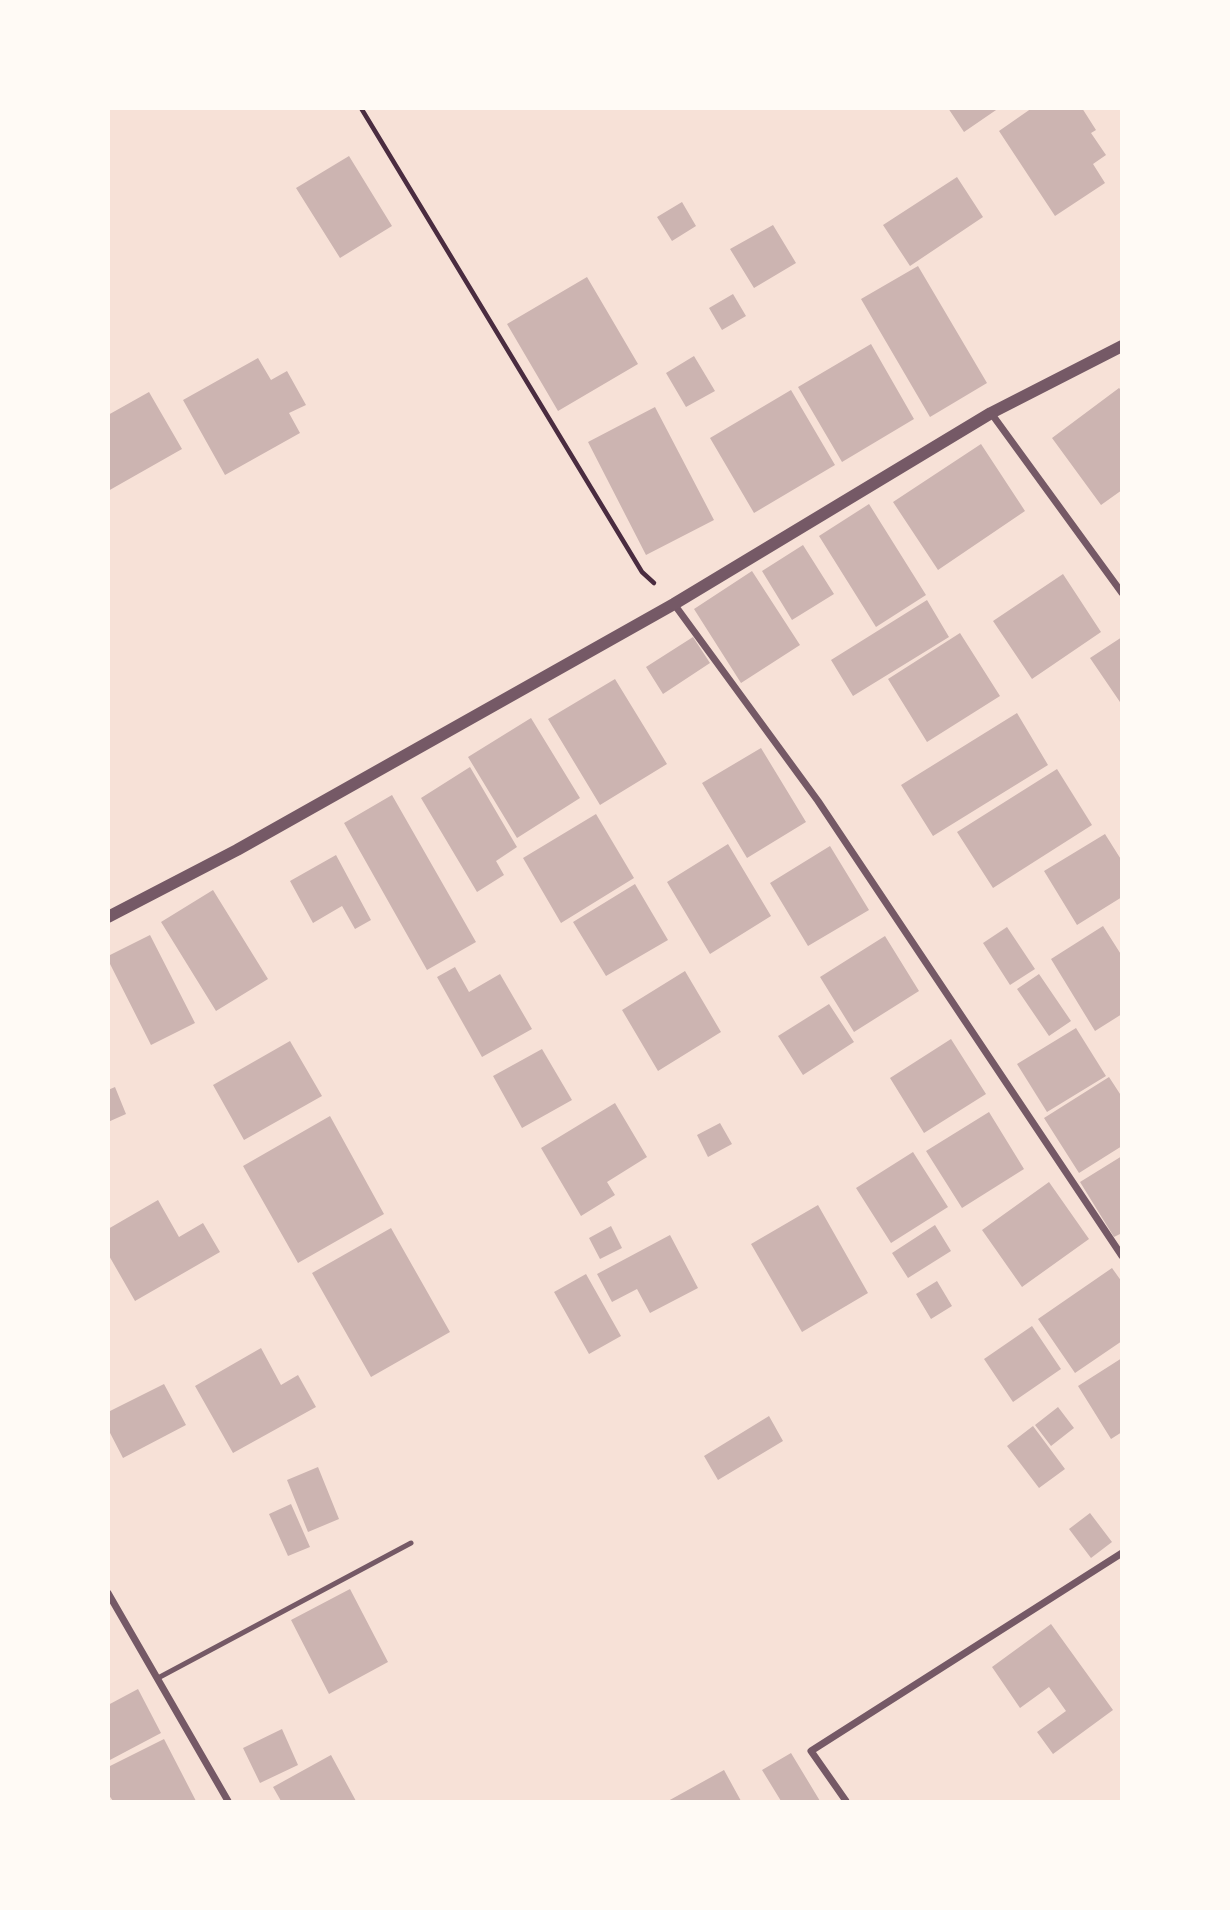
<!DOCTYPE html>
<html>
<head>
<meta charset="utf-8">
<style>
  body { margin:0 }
  #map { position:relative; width:1230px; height:1910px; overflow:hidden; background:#f7e1d7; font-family:"Libre Baskerville",serif }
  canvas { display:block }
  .frame { position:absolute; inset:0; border:110px solid #fffaf5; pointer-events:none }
</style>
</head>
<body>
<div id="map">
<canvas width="1230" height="1910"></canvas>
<div class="frame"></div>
</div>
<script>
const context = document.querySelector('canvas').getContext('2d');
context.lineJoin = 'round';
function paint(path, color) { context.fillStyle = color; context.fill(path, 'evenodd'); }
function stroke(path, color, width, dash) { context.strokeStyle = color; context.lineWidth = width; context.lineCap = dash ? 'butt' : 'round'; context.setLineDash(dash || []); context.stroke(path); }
paint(new Path2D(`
  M 948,108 L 999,108 L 964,132 Z
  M 1032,108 L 1082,108 L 1096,130 L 1091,133 L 1106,155 L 1093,164 L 1105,183 L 1055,216 L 999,131 Z
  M 349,156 L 392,226 L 340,258 L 296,188 Z
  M 957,177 L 983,217 L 910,266 L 883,225 Z
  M 682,202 L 696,226 L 672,241 L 657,217 Z
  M 773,225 L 796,263 L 754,288 L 730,249 Z
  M 918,266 L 987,383 L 930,417 L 861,299 Z
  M 587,277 L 638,364 L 558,411 L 507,324 Z
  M 733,294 L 746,316 L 722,330 L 709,308 Z
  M 871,344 L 914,419 L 842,462 L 798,387 Z
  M 694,356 L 715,391 L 686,407 L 666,373 Z
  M 258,358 L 271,380 L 287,371 L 306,405 L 289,413 L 300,433 L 225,475 L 183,400 Z
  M 1119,388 L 1122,391 L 1122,490 L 1101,505 L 1052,438 Z
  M 791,390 L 835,465 L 754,513 L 710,438 Z
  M 149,392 L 182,449 L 108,491 L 108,415 Z
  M 655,407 L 714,520 L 646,555 L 588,442 Z
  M 981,444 L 1025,511 L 938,570 L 893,502 Z
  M 869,504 L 926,595 L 876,627 L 819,536 Z
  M 803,545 L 834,594 L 792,620 L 762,571 Z
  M 752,571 L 800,645 L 741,683 L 694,609 Z
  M 1063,574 L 1101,632 L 1032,679 L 993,621 Z
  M 927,600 L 949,637 L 853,696 L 831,660 Z
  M 960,633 L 1000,696 L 927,742 L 888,679 Z
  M 693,637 L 710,663 L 663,694 L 646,667 Z
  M 1122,637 L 1122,705 L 1090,658 Z
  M 615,679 L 667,764 L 600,805 L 548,719 Z
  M 1017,713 L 1048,765 L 933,836 L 901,785 Z
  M 531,718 L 580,798 L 517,838 L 468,757 Z
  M 761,748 L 806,822 L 747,858 L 702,783 Z
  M 470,767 L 517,847 L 496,861 L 504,875 L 477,892 L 421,798 Z
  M 1057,769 L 1092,825 L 993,888 L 957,832 Z
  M 392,795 L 476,942 L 427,970 L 344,823 Z
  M 596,814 L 634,878 L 561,923 L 523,858 Z
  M 1105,834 L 1122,861 L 1122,897 L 1077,925 L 1044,871 Z
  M 728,844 L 771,916 L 710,954 L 667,882 Z
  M 830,846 L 869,910 L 808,946 L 770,883 Z
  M 336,855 L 371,920 L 355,929 L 342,906 L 313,923 L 290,881 Z
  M 635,884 L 668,940 L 606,976 L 573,922 Z
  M 213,890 L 268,979 L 216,1011 L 161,922 Z
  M 1103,926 L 1122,956 L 1122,1014 L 1095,1031 L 1051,959 Z
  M 1007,927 L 1035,969 L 1010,985 L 983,943 Z
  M 150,935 L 195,1023 L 151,1045 L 108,960 L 108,956 Z
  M 885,936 L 919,991 L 854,1032 L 820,977 Z
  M 455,967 L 469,992 L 500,974 L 532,1029 L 482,1057 L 437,977 Z
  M 685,971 L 721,1032 L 658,1071 L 622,1010 Z
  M 1039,974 L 1071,1021 L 1049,1036 L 1017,989 Z
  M 829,1004 L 854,1042 L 803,1075 L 778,1036 Z
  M 1076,1028 L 1106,1076 L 1047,1112 L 1017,1064 Z
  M 951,1039 L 986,1094 L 924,1133 L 890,1078 Z
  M 290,1041 L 322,1096 L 244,1140 L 213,1085 Z
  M 542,1049 L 572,1100 L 522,1128 L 493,1076 Z
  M 1109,1077 L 1122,1097 L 1122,1146 L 1079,1173 L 1044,1118 Z
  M 115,1087 L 126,1114 L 108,1122 L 108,1090 Z
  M 615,1103 L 647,1157 L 607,1182 L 615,1195 L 581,1216 L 541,1148 Z
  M 989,1112 L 1024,1169 L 962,1208 L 926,1151 Z
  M 330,1116 L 384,1214 L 298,1263 L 243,1166 Z
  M 720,1123 L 732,1144 L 708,1157 L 697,1135 Z
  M 913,1152 L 948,1207 L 891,1243 L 856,1188 Z
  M 1122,1156 L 1122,1233 L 1114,1237 L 1080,1182 Z
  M 1049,1182 L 1089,1239 L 1022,1287 L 982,1230 Z
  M 158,1200 L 179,1237 L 203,1223 L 220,1252 L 135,1301 L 108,1254 L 108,1229 Z
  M 818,1205 L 868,1293 L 802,1332 L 751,1244 Z
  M 935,1225 L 951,1251 L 908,1278 L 892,1253 Z
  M 611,1226 L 622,1248 L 600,1259 L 589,1238 Z
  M 391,1228 L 450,1332 L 371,1377 L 312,1273 Z
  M 670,1235 L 698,1288 L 650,1313 L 637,1289 L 612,1302 L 597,1274 Z
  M 1112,1268 L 1122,1282 L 1122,1341 L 1075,1373 L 1038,1319 Z
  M 586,1274 L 621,1336 L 589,1354 L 554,1292 Z
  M 937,1281 L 952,1306 L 931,1319 L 916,1294 Z
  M 1032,1326 L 1061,1369 L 1013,1402 L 984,1359 Z
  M 261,1348 L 281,1385 L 298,1375 L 316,1407 L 233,1453 L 195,1386 Z
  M 1122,1358 L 1122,1432 L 1111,1439 L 1078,1386 Z
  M 164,1384 L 186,1425 L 123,1458 L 108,1429 L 108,1412 Z
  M 1058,1407 L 1074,1428 L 1051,1446 L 1035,1425 Z
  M 769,1416 L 783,1441 L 718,1480 L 704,1456 Z
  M 1033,1426 L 1065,1469 L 1039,1488 L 1007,1446 Z
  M 318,1467 L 339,1519 L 308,1532 L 287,1480 Z
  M 291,1504 L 310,1547 L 288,1556 L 269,1514 Z
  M 1090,1513 L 1112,1542 L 1091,1558 L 1069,1529 Z
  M 350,1589 L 388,1662 L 329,1694 L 291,1620 Z
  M 1051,1624 L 1113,1710 L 1053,1754 L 1037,1732 L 1066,1711 L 1049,1687 L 1020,1708 L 992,1667 Z
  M 138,1689 L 161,1733 L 108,1761 L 108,1705 Z
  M 282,1729 L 298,1765 L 260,1783 L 243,1748 Z
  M 164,1739 L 196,1801 L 113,1801 L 108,1794 L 108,1767 Z
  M 791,1753 L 820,1801 L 781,1801 L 762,1770 Z
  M 331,1755 L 356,1801 L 281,1801 L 273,1787 Z
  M 724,1770 L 741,1801 L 668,1801 Z`), '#ccb4b1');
stroke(new Path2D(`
  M 361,108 L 642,572 L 654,583`), '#4a2c40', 4.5);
stroke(new Path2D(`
  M 158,1678 L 411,1543`), '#755966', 5);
stroke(new Path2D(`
  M 991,413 L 1122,593
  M 674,604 L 818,801 L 1122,1256
  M 108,1593 L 228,1801
  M 846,1801 L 811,1751 L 1122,1553`), '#755966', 7);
stroke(new Path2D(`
  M 108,917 L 237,850 L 674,604 L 991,413 L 1122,346`), '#755966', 12);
</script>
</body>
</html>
